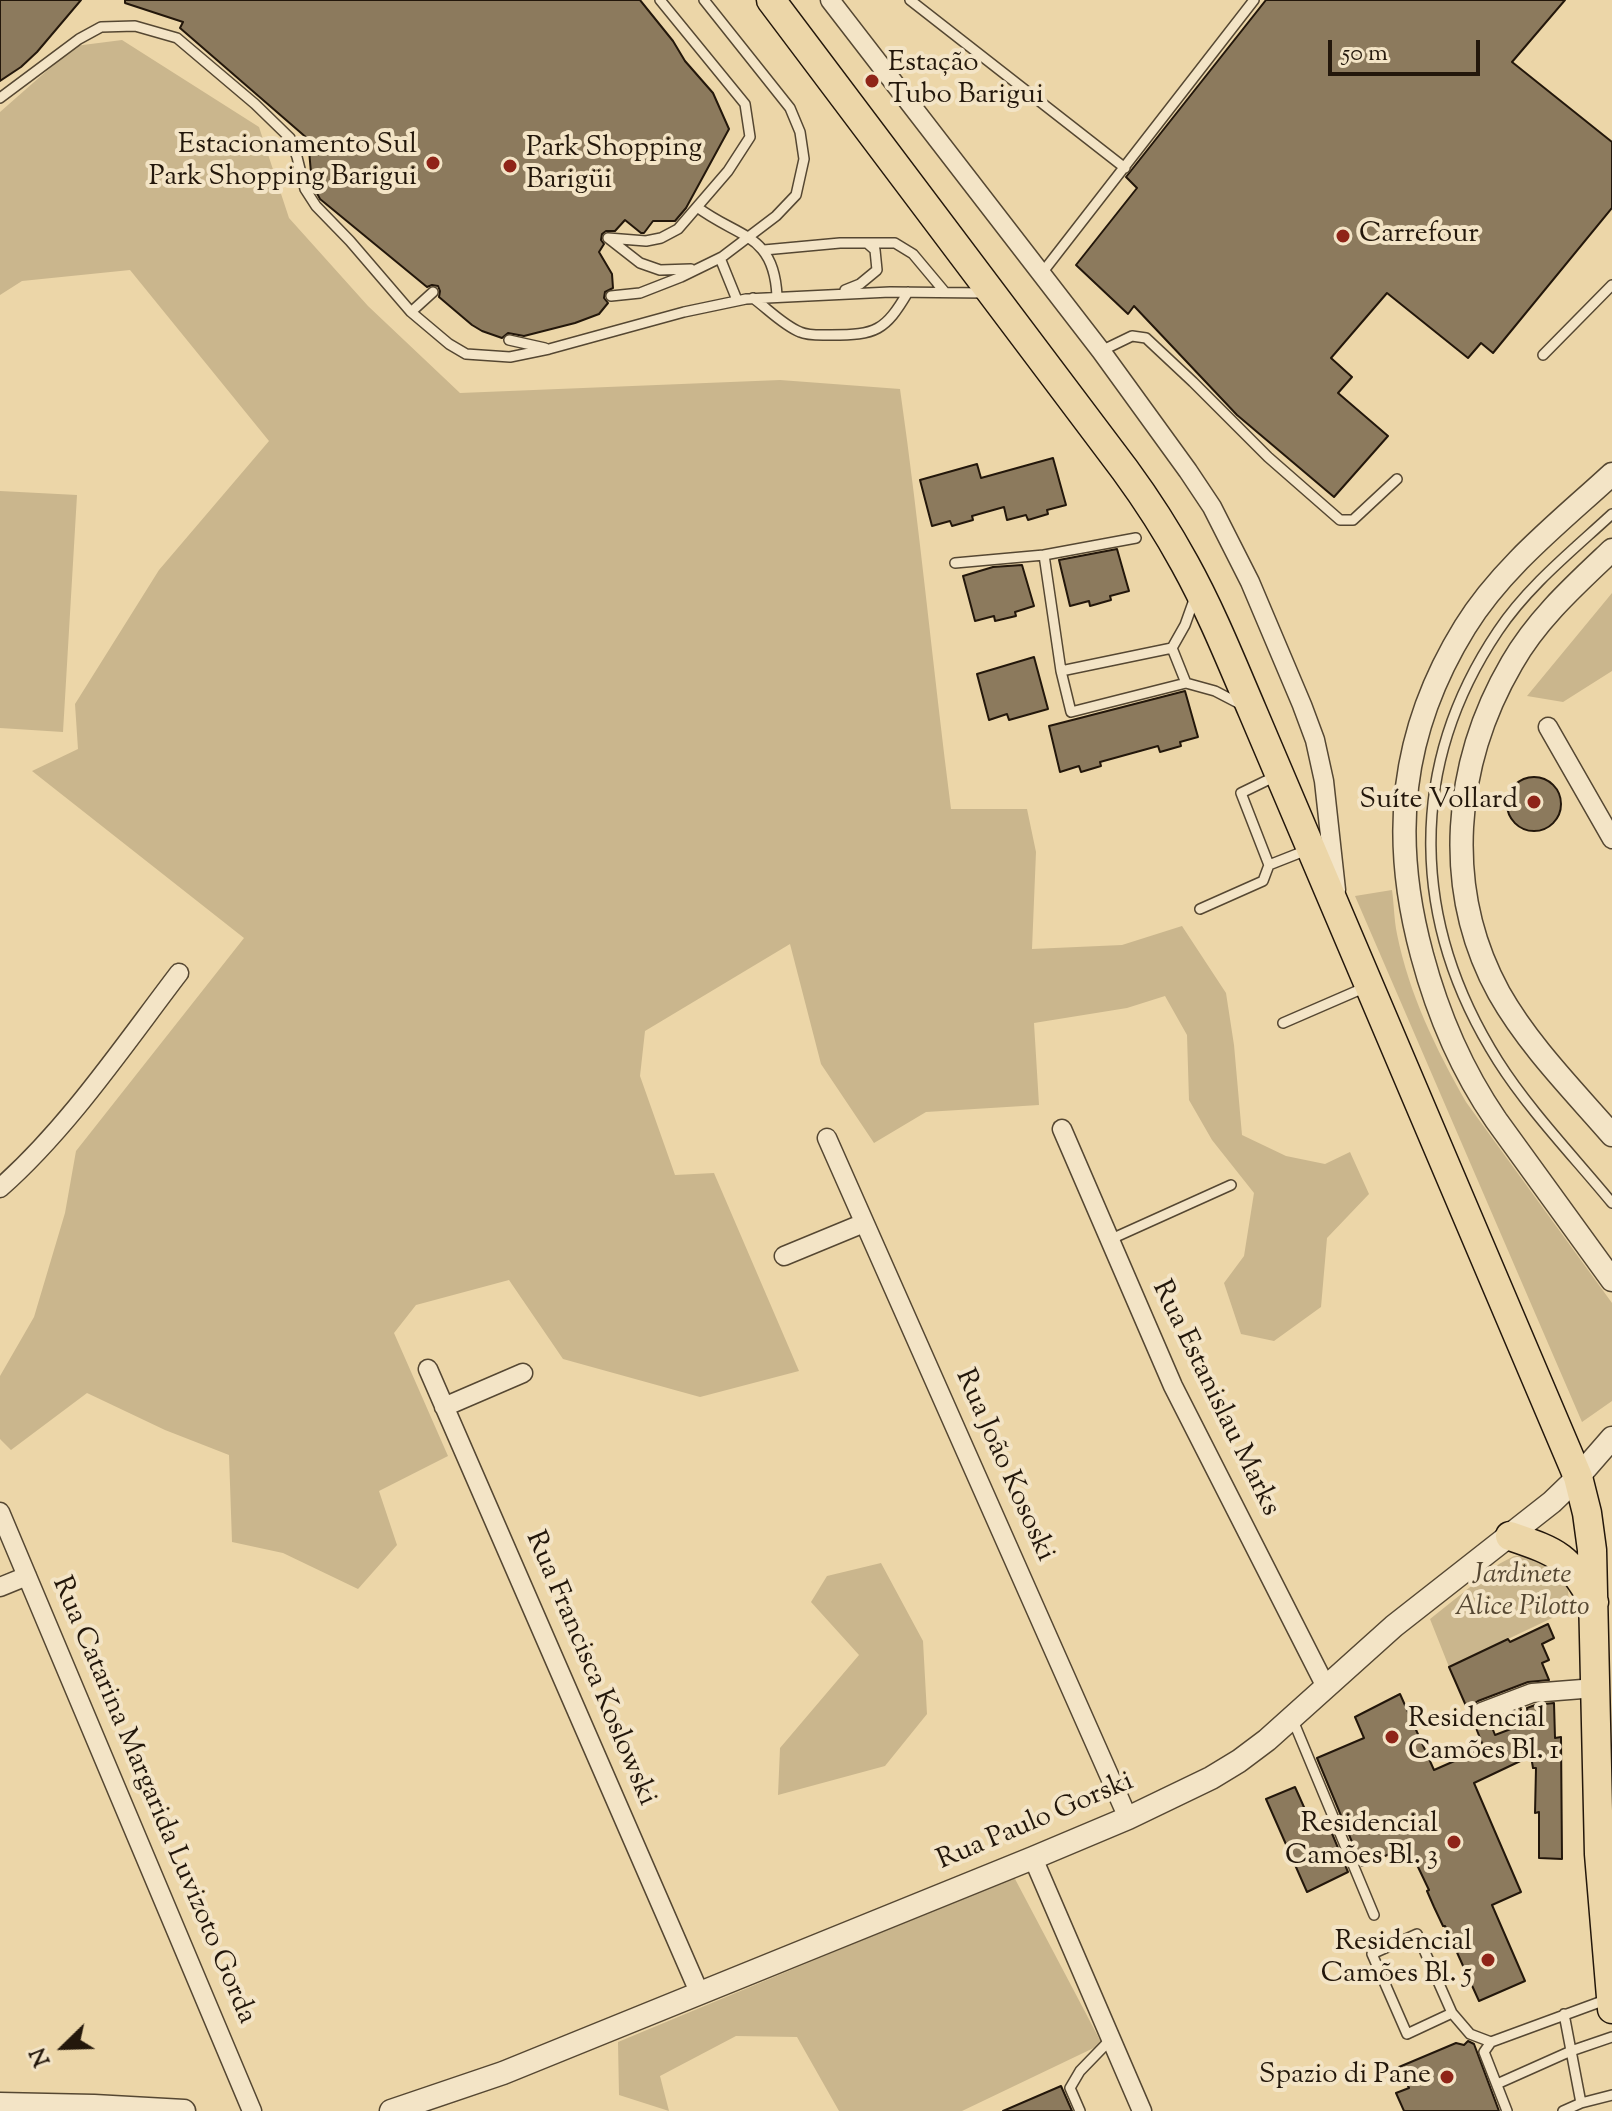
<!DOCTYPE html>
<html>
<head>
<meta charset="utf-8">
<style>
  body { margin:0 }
  #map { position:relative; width:1612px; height:2111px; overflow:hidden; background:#ecd6a8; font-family:"Sorts Mill Goudy",serif }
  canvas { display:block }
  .north { position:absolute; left:24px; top:2007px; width:80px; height:80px; -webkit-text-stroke:6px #f3e4c6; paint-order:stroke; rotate:247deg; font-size:22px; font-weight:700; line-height:32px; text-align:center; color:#23170b }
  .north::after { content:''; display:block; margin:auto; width:28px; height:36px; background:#23170b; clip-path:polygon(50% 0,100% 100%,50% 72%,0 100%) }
  .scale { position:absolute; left:1328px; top:40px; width:152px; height:36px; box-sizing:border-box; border:4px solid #23170b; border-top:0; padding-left:10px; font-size:24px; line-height:28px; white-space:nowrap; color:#23170b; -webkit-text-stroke:6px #f3e4c6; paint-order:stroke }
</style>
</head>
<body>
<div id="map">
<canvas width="1612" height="2111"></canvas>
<div class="north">N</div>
<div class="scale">50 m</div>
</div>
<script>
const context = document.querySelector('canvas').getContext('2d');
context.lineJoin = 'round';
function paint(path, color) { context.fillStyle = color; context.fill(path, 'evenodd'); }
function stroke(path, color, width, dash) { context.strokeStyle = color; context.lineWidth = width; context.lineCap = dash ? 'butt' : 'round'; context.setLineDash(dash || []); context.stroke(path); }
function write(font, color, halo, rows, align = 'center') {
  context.font = font + ' "Sorts Mill Goudy",serif'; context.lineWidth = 8; context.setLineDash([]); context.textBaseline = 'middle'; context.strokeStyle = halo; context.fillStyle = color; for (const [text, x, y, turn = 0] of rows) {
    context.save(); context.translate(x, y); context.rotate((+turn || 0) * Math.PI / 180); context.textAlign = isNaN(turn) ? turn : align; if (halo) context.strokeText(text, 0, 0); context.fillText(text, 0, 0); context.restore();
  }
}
paint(new Path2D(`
  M 122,40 L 259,127 L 289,218 L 368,306 L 460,393 L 780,380 L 900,389 C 920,529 933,669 951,809 L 1027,809 L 1036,852 L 1032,949 L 1122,945 L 1182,926 L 1226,993 L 1234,1045 L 1242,1135 L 1286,1156 L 1325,1164 L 1350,1152 L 1369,1194 L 1327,1238 L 1321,1307 L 1274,1341 L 1241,1334 L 1224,1283 L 1244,1256 L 1254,1193 L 1212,1140 L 1189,1100 L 1187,1035 L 1165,996 L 1127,1008 L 1034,1023 L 1039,1105 L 926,1112 L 874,1143 L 821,1064 L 790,944 L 645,1031 L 640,1076 L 675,1175 L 714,1173 L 799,1371 L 700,1397 L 563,1359 L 509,1280 L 416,1305 L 394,1333 L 448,1456 L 379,1491 L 397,1545 L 358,1589 L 283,1553 L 232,1542 L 229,1455 L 165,1430 L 87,1393 L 11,1450 L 0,1439 L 0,1376 L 34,1317 L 65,1213 L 76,1151 L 244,938 L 32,771 L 78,749 L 75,704 L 159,570 L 269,441 L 130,270 L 22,281 L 0,295 L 0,112 L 75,46 Z
  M 0,491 L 77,495 L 63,732 L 0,728 Z
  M 1612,593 L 1612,671 L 1563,702 L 1527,696 Z
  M 1392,890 C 1394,904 1394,919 1397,934 C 1409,994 1436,1049 1466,1102 L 1612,1303 L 1612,1401 L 1582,1422 L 1355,896 Z
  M 1529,1555 C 1545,1560 1564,1573 1568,1590 C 1569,1596 1568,1604 1569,1610 L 1449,1667 L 1430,1619 L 1499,1564 L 1514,1556 Z
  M 881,1563 L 923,1641 L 927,1714 L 885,1766 L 778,1795 L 780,1748 L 859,1655 L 811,1602 L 827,1576 Z
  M 1014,1877 L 1102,2044 L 962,2111 L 839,2111 L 797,2037 L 736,2036 L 660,2076 L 669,2111 L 619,2095 L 618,2042 Z`), '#cab68d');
const building = new Path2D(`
  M 0,0 L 81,0 L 37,52 L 21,67 L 0,81 Z
  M 125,0 L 640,0 L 673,41 L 685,61 L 713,93 L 729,129 L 686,208 L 675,221 L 653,221 L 644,233 L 641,233 L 625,220 L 615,231 L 606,231 L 602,234 L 601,240 L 604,244 L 599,252 L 612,274 L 613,288 L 605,292 L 604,298 L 608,303 L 599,314 L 575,323 L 524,336 L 508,333 L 502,338 L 482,331 L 472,325 L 439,297 L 440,291 L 438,286 L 432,285 L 427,287 L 320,199 L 312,184 L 308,139 L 180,28 L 183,22 L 125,3 Z
  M 1266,0 L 1565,0 L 1512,62 L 1612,142 L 1612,208 L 1493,353 L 1481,343 L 1468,358 L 1387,293 L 1331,358 L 1352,377 L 1338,393 L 1388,436 L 1334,497 L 1237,415 L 1134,306 L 1128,314 L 1076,265 L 1137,188 L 1126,177 Z
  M 1053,458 L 1066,505 L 1047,510 L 1048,514 L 1028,520 L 1026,515 L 1007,520 L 1004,507 L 972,516 L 973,520 L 952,526 L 950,521 L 932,526 L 920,480 L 977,464 L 981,478 Z
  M 1117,549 L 1129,591 L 1110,596 L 1111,600 L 1090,606 L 1089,601 L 1070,606 L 1059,560 Z
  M 1022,565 L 1034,606 L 1015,612 L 1016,616 L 995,621 L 994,616 L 975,621 L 963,576 L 993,567 Z
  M 1034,657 L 1048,709 L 1009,720 L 1007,714 L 989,720 L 977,674 Z
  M 1185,691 L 1198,737 L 1180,742 L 1181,746 L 1160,752 L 1158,746 L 1100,762 L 1101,766 L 1081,772 L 1079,766 L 1060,772 L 1049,726 Z
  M1507 804a27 27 0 1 1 54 0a27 27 0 1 1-54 0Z
  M 1548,1624 L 1554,1638 L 1542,1644 L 1549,1660 L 1542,1663 L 1549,1680 L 1528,1682 L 1478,1701 L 1472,1705 L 1470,1715 L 1449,1667 L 1508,1639 L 1510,1642 Z
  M 1400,1694 L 1434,1770 L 1484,1748 L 1472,1718 L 1479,1724 L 1490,1722 L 1495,1735 L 1529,1722 L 1527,1708 L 1535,1705 L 1554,1703 L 1555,1738 L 1561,1737 L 1562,1859 L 1539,1858 L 1539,1812 L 1535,1813 L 1536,1768 L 1533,1768 L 1531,1756 L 1474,1783 L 1521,1892 L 1492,1905 L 1525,1981 L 1479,2001 L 1445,1926 L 1443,1926 L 1434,1907 L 1427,1891 L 1429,1890 L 1408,1846 L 1362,1866 L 1317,1758 L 1364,1738 L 1355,1717 Z
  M 1295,1787 L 1312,1825 L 1326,1819 L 1348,1872 L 1307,1892 L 1266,1799 Z
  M 1468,2041 L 1474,2044 L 1499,2111 L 1404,2111 L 1396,2093 L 1409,2088 L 1399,2067 L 1456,2043 L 1464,2045 Z
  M 1061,2086 L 1072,2111 L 1003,2111 Z`);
paint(building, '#8c7a5d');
stroke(building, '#23170b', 2);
const service = new Path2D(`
  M 910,0 L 1125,168
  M 0,98 L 79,39 L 101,27 L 135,26 L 177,38 L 255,104 L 290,138 L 297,157 L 305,189 L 316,206 L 350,241 L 411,312 L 449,344 L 466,354 L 510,357 L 549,349 L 684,312 L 746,299 L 890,292 L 986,293
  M 697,207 C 738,238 774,233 777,296
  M 608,238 L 646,241 L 661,238 L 678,229 L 728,171 L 750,137 L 745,104 L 660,0
  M 608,238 L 640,263 L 660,270 L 691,269
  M 867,243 L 895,243 L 913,254 L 944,291
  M 764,250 L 840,243 L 867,243 L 875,250 L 877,270 L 860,284 L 845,290
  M 720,258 L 737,300
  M 1042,273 L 1254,0
  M 611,296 L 640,293 L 681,277 L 722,257 L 776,216 L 796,195 L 804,159 L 800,132 L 790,108 L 704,0
  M 753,298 C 768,309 783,325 800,332 C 809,336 821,335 831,335 C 876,335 885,331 908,292
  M 411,312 L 433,292
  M 509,340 L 545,348
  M 1101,351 L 1132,336 L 1146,338 L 1193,382 L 1268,457 L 1340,520 L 1353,520 L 1397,479
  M 1543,355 L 1612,285
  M 1612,514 C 1572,551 1528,586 1498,631 C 1406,768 1411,923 1498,1061 C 1529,1110 1575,1158 1612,1203
  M 1044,555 L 1136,538
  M 955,563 L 1044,555 L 1061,671 L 1071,712 L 1186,683 L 1215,691 L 1242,705
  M 1172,648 L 1186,683
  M 1061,671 L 1172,648 L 1185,625 L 1195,597
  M 1276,776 L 1241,793 L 1269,865 L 1307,850
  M 1200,909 L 1263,881 L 1269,865
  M 1283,1023 L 1366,987
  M 1109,1240 L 1231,1185
  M 1292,1718 L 1374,1915
  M 1452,2013 L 1417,1934 L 1372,1954 L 1407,2034 L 1452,2013 L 1470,2034 L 1491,2042
  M 1564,2014 L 1581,2103
  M 1497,2084 L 1571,2051 L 1612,2037
  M 1080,2111 L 1070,2088 L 1080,2071 L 1111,2039
  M 1507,2111 L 1484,2052 L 1491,2042 L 1608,1999
  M 1563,2111 L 1581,2103 L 1612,2095`);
const minor = new Path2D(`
  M 830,0 L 1101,351 L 1188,471 L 1212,507 L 1250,582 L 1302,705 L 1315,740 L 1324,781 L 1336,890
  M 1548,727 L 1612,839
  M 1062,1129 L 1173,1386 L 1326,1687
  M 827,1138 L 1128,1818
  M 0,1188 C 68,1128 124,1045 179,973
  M 784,1256 L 864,1223
  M 428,1369 L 699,1992
  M 444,1407 L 523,1373
  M 0,1512 L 252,2111
  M 0,1587 L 27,1576
  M 1482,1712 L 1532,1693 L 1595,1688
  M 1033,1858 L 1142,2111`);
const tertiary = new Path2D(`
  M 1612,474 C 1561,521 1502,567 1465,627 C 1400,732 1390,837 1422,955 C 1438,1015 1461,1069 1496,1120 L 1612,1280
  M 1612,550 C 1575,585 1537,619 1512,663 C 1453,764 1442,889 1499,993 C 1529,1046 1573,1090 1612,1135
  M 0,2104 L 94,2106 L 184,2111
  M 391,2111 L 503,2073 L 1033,1858 L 1128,1818 L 1211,1778 L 1239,1761 L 1267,1740 L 1394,1626 L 1552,1502 L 1578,1477 L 1612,1438`);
const primary = new Path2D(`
  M 771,0 L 1125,470 C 1147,500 1167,531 1185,564 C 1211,611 1231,661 1252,710 L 1578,1477 L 1587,1513 L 1592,1550 L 1599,1854 L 1612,2009
  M 1510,1536 C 1560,1553 1567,1556 1594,1602`);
stroke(service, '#554732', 12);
stroke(minor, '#554732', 21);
stroke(tertiary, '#554732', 25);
stroke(primary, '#23170b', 31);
stroke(service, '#f3e4c6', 9);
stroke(minor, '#f3e4c6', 18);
stroke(tertiary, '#f3e4c6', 22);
stroke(primary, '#ecd6a8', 28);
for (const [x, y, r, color] of [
  [872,81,8,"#8f2418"],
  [433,163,8,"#8f2418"],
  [510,166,8,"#8f2418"],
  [1343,236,8,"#8f2418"],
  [1534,802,8,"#8f2418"],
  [1392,1737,8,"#8f2418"],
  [1454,1842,8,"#8f2418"],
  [1488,1960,8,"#8f2418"],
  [1447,2077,8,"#8f2418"]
]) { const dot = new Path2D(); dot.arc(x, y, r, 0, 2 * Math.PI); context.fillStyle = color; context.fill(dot); stroke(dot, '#f3e4c6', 3); }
write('28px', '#23170b', '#f3e4c6', [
  ["Estação",888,65,"left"],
  ["Tubo Barigui",888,97,"left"],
  ["Estacionamento Sul",417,147],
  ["Park Shopping Barigui",417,179],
  ["Park Shopping",526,150,"left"],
  ["Barigüi",526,182,"left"],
  ["Carrefour",1359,236,"left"],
  ["Suíte Vollard",1518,802],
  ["Residencial",1408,1721,"left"],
  ["Camões Bl. 1",1408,1753,"left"],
  ["Residencial",1438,1826],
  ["Camões Bl. 3",1438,1858],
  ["Residencial",1472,1944],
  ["Camões Bl. 5",1472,1976],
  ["Spazio di Pane",1431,2077]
], 'right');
write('28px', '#23170b', '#f3e4c6', [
  ["Rua Estanislau Marks",1214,1399,64],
  ["Rua João Kososki",1003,1466,66],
  ["Rua Francisca Koslowski",589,1669,67],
  ["Rua Catarina Margarida Luvizoto Gorda",152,1801,67],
  ["Rua Paulo Gorski",1036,1823,-23]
]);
write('italic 28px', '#554732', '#f3e4c6', [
  ["Jardinete",1522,1577],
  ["Alice Pilotto",1522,1609]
]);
</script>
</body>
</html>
